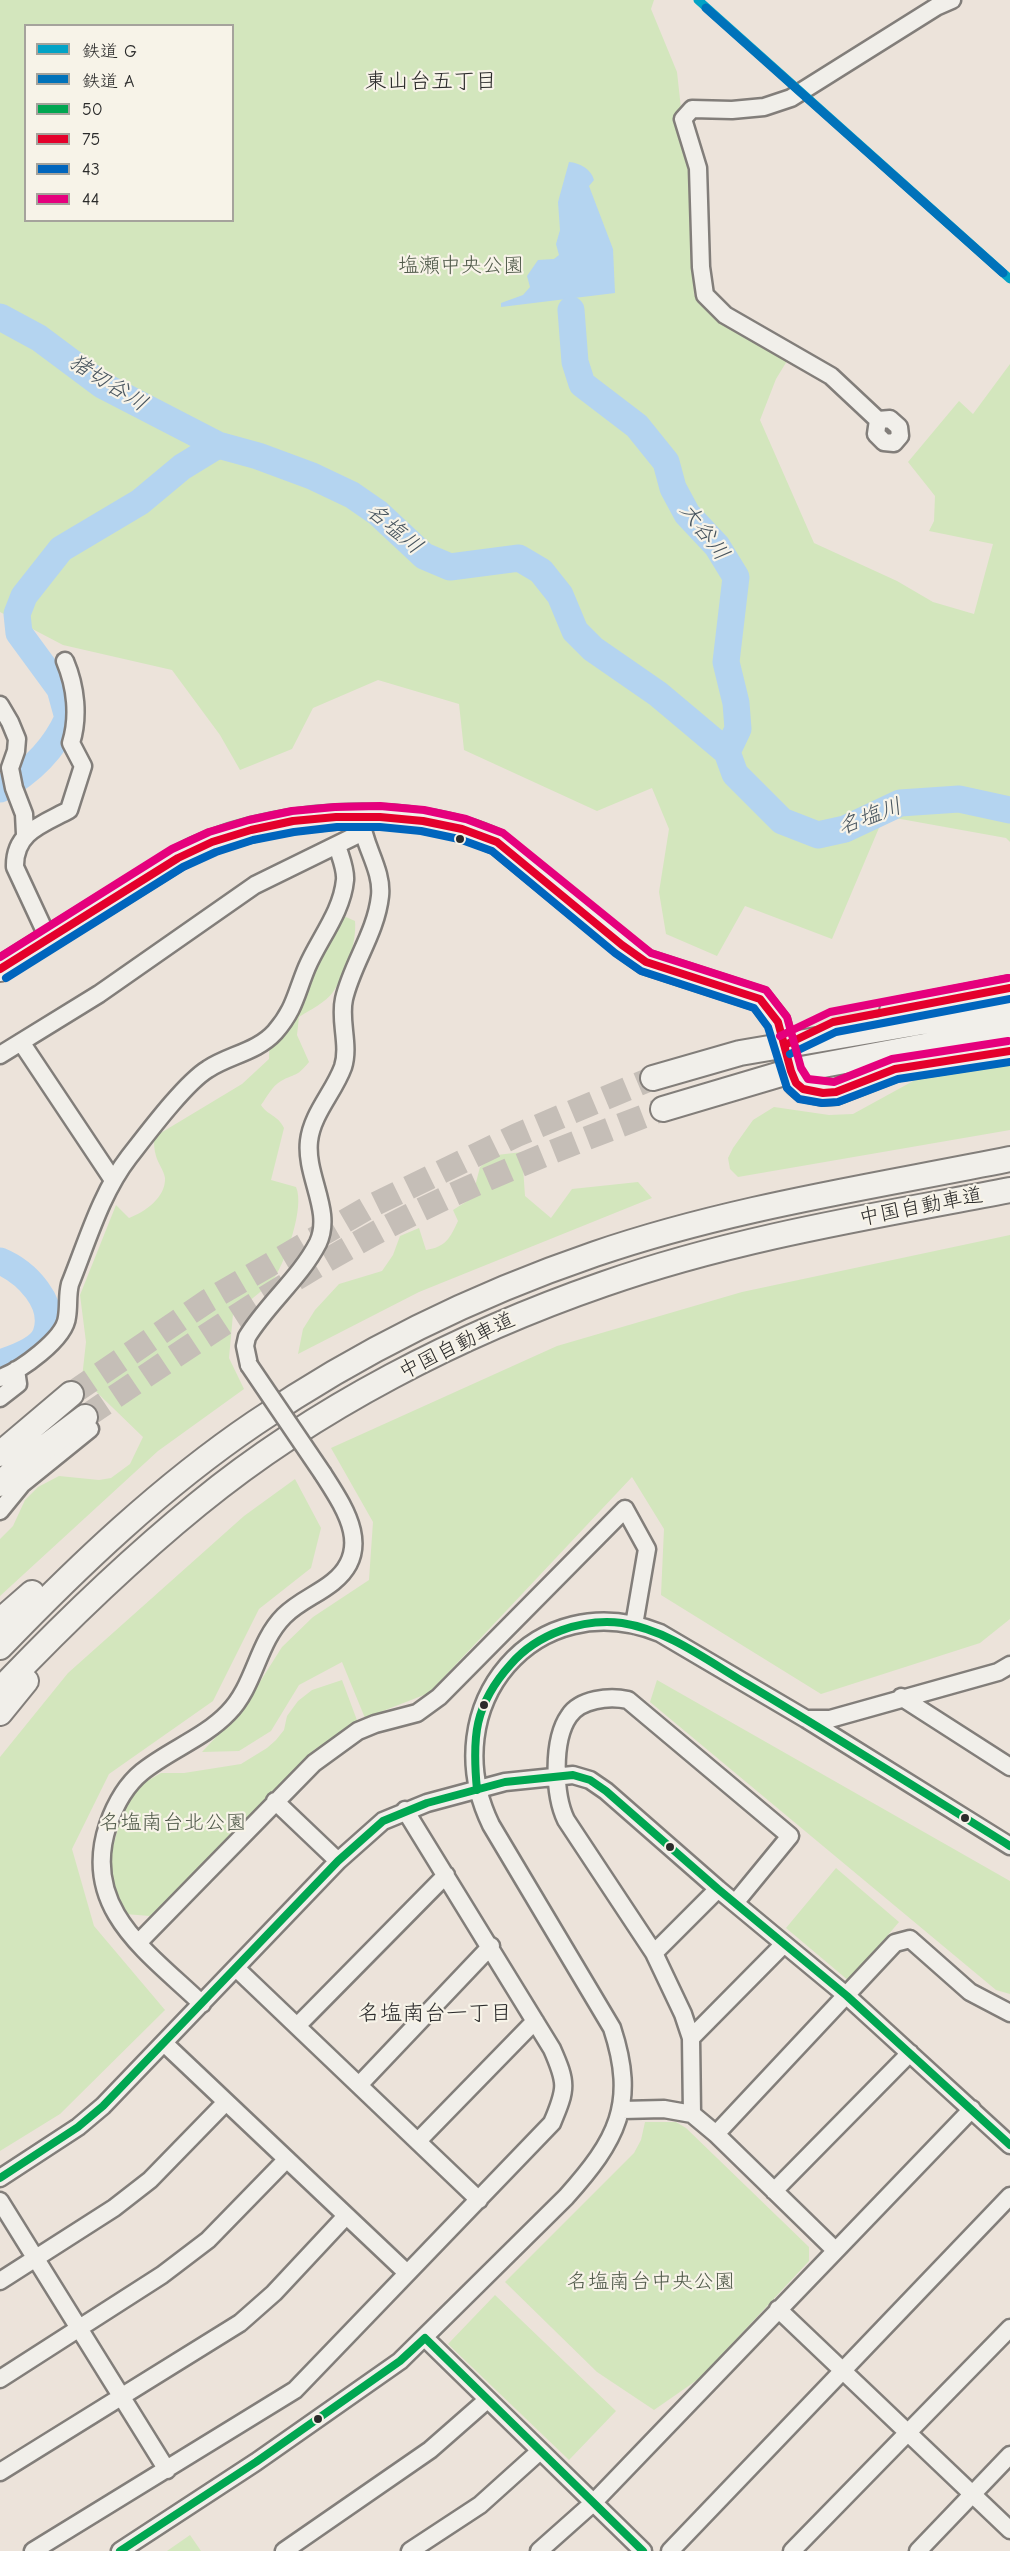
<!DOCTYPE html>
<html>
<head>
<meta charset="utf-8">
<style>
  body { margin:0 }
  #map { position:relative; width:1010px; height:2551px; overflow:hidden; background:#ece3da; font-family:"Comic Neue","Klee One",sans-serif }
  canvas { display:block }
  .legend { position:absolute; left:24px; top:24px; width:210px; height:198px; box-sizing:border-box; background:#f7f3e8; border:2px solid #a5a39c; margin:0; padding:8px 10px; list-style:none; font-size:18px; color:#2b2b2b }
  .legend li { display:flex; align-items:center; gap:12px; height:30px }
  .legend b { width:30px; border:2px solid #a5a39c }
</style>
</head>
<body>
<div id="map">
<canvas width="1010" height="2551"></canvas>
<ul class="legend">
<li><b style="height:8px;background:#02a3c6"></b>鉄道 G</li>
<li><b style="height:8px;background:#0072ba"></b>鉄道 A</li>
<li><b style="height:8px;background:#00a651"></b>50</li>
<li><b style="height:8px;background:#e4002b"></b>75</li>
<li><b style="height:8px;background:#0065bd"></b>43</li>
<li><b style="height:8px;background:#e5007d"></b>44</li>
</ul>
</div>
<script>
const context = document.querySelector('canvas').getContext('2d');
context.lineJoin = 'round';
function paint(path, color) { context.fillStyle = color; context.fill(path, 'evenodd'); }
function stroke(path, color, width, dash) { context.strokeStyle = color; context.lineWidth = width; context.lineCap = dash ? 'butt' : 'round'; context.setLineDash(dash || []); context.stroke(path); }
function write(font, color, halo, rows, align = 'center') {
  context.font = font + ' "Comic Neue","Klee One",sans-serif'; context.lineWidth = 4.5; context.setLineDash([]); context.textBaseline = 'middle'; context.strokeStyle = halo; context.fillStyle = color; for (const [text, x, y, turn = 0] of rows) {
    context.save(); context.translate(x, y); context.rotate((+turn || 0) * Math.PI / 180); context.textAlign = isNaN(turn) ? turn : align; if (halo) context.strokeText(text, 0, 0); context.fillText(text, 0, 0); context.restore();
  }
}
paint(new Path2D(`
  M 0,0 L 654,0 L 651,9 L 677,72 L 688,172 L 694,295 L 710,313 L 787,361 L 776,379 L 760,420 L 814,543 L 897,581 L 933,602 L 974,614 L 993,544 L 929,531 L 934,521 L 935,496 L 908,462 L 959,401 L 973,414 L 1010,364 L 1010,842 L 1006,838 L 884,816 L 832,939 L 745,906 L 717,956 L 666,934 L 659,892 L 669,829 L 652,788 L 597,811 L 464,750 L 459,704 L 378,680 L 313,708 L 292,749 L 240,770 L 220,735 L 172,670 L 63,645 L 0,612 ZM 26,26 L 232,26 L 232,220 L 26,220 Z
  M 339,914 L 355,921 C 357,942 346,974 333,992 C 326,1002 310,1010 299,1017 L 297,1035 L 309,1062 C 296,1078 295,1073 281,1081 C 272,1086 267,1097 261,1105 C 267,1115 278,1115 284,1128 L 271,1180 L 296,1187 C 305,1207 286,1259 275,1277 C 267,1289 244,1304 233,1314 L 229,1358 L 244,1389 L 158,1451 L 0,1596 L 0,1539 L 13,1526 L 25,1500 L 38,1487 L 59,1476 L 99,1480 L 111,1478 L 130,1464 L 143,1437 L 82,1378 L 86,1342 L 80,1295 L 116,1205 L 129,1218 C 145,1212 166,1197 165,1178 C 164,1171 158,1163 156,1156 C 154,1150 154,1143 154,1137 L 242,1084 L 269,1059 L 270,1029 Z
  M 1010,1062 L 1010,1130 L 738,1177 L 730,1169 L 728,1158 L 733,1148 L 753,1120 L 774,1107 L 829,1115 L 853,1114 L 915,1080 Z
  M 522,1152 L 525,1196 L 551,1218 L 572,1189 L 638,1182 L 652,1198 L 419,1292 L 298,1354 L 303,1329 L 315,1310 L 339,1284 L 382,1271 L 393,1255 L 400,1236 L 419,1228 L 426,1250 C 446,1247 450,1238 458,1221 L 453,1210 L 472,1198 L 480,1167 L 497,1155 Z
  M 1010,1235 L 1010,1619 L 980,1643 L 821,1694 L 661,1595 L 664,1529 L 632,1477 L 429,1693 L 365,1718 L 342,1662 L 299,1685 L 271,1731 L 239,1751 L 202,1752 L 244,1707 L 282,1647 L 313,1617 L 369,1580 L 373,1522 L 331,1448 L 557,1346 L 742,1292 Z
  M 295,1479 L 321,1528 L 311,1568 L 259,1609 L 213,1701 L 109,1774 L 72,1849 L 94,1926 L 165,2010 L 60,2114 L 0,2151 L 0,1757 L 68,1673 L 244,1516 Z
  M 342,1680 L 358,1723 L 315,1749 L 150,1916 L 125,1914 L 113,1895 L 109,1876 L 110,1858 L 121,1817 L 128,1804 L 142,1784 L 161,1773 L 184,1773 L 241,1764 L 267,1748 L 276,1740 L 284,1730 L 287,1716 L 298,1701 L 312,1690 Z
  M 657,1680 L 1010,1881 L 1010,1994 L 996,1990 L 650,1702 Z
  M 836,1868 L 899,1922 L 849,1981 L 786,1928 Z
  M 645,2122 L 676,2122 L 686,2128 L 809,2247 L 809,2261 L 700,2378 L 654,2410 L 597,2372 L 505,2282 L 634,2153 L 641,2140 Z
  M 495,2295 L 616,2411 L 569,2460 L 448,2344 Z
  M 190,2535 L 201,2551 L 167,2551 Z`), '#d3e6bd');
paint(new Path2D(`
  M 569,162 C 580,163 591,169 594,180 L 589,186 L 613,249 L 615,293 L 501,307 L 501,303 L 523,295 L 530,287 L 527,276 L 538,260 L 554,259 L 559,255 L 556,244 L 560,230 L 558,202 Z`), '#b4d4f0');
stroke(new Path2D(`
  M 571,310 L 575,362 L 582,384 L 637,426 L 666,462 L 673,488 L 687,514 L 717,546 L 736,577 L 726,662 L 736,703 L 738,729 L 727,752
  M 0,317 L 39,338 L 102,385 L 218,445 L 258,456 L 312,476 L 352,495 L 378,513 L 424,556 L 450,567 L 519,558 L 541,571 L 560,595 L 575,631 L 593,649 L 658,694 L 727,752 L 735,774 L 782,821 L 818,835 L 845,829 L 900,803 L 959,799 L 1010,810
  M 0,789 C 30,773 54,749 68,718 L 60,689 L 19,633 L 17,614 L 24,596 L 61,549 L 140,502 L 182,467 L 218,445
  M 0,1261 C 26,1272 57,1303 46,1334 C 40,1350 15,1358 0,1363`), '#b4d4f0', 27);
stroke(new Path2D(`
  M 71,1394 L 209,1300 L 369,1207 L 517,1135 L 653,1078
  M 85,1417 C 178,1354 271,1290 370,1236 C 464,1185 563,1147 663,1109`), '#c5beb7', 24, [24, 12]);
const minor = new Path2D(`
  M 890,419 L 899,427 L 900,436 L 894,443 L 884,442 L 876,434 L 878,420 Z
  M 878,420 L 831,376 L 725,315 L 705,295 L 701,267 L 698,168 L 683,119 L 692,109 L 732,110 L 764,107 L 791,98 L 936,7 L 952,0
  M 0,705 L 10,722 L 17,739 L 16,751 L 10,768 L 14,788 L 24,814 L 25,834
  M 48,938 L 15,867 C 14,832 43,824 69,810 L 83,766 L 71,743 C 79,717 76,687 65,661
  M 21,1042 L 113,1180
  M 0,1055 L 99,994 L 255,885 L 361,833
  M 249,1365 L 245,1346 L 247,1337 C 267,1304 300,1278 318,1243 C 333,1211 305,1176 309,1141 C 312,1114 334,1092 343,1067 C 350,1045 339,1021 344,999 C 352,964 376,933 380,896 C 383,869 362,844 361,817
  M 0,1378 C 20,1371 65,1339 67,1317 C 69,1305 67,1296 70,1284 C 87,1242 101,1193 129,1157 C 147,1134 185,1083 208,1069 C 229,1055 257,1052 275,1032 C 295,1009 296,993 307,967 C 319,939 342,912 345,880 C 346,869 340,856 337,845
  M 0,1398 L 18,1384 L 16,1370
  M 0,1511 L 22,1484 L 90,1429
  M 901,1697 L 1010,1767
  M 806,1719 L 830,1719 L 998,1672 L 1010,1665
  M 275,1801 L 338,1861
  M 138,1943 L 314,1763 L 358,1731 L 375,1724 L 417,1713 L 439,1697 L 625,1509 L 647,1549 L 634,1625
  M 654,1953 L 718,1889
  M 236,1968 L 479,2200
  M 202,2004 C 149,1953 80,1909 108,1825 C 115,1805 126,1785 142,1772 C 169,1750 204,1738 228,1713 C 255,1686 257,1643 284,1616 C 299,1601 317,1595 333,1582 C 374,1549 344,1507 323,1474
  M 297,2026 L 446,1875
  M 691,2038 L 784,1944
  M 164,2043 L 407,2273
  M 360,2084 L 491,1946
  M 622,2110 L 664,2109 L 692,2114 L 716,2134 L 835,2250
  M 692,2114 L 691,2038 L 683,2014 L 654,1953 L 566,1820 C 554,1795 552,1740 569,1716 C 580,1699 609,1696 628,1700 L 790,1836 L 735,1903
  M 716,2134 L 895,1943 L 910,1939 L 970,1992 L 1010,2013
  M 418,2141 L 535,2021
  M 0,2178 L 78,2127 L 103,2106 L 338,1861 L 383,1821 L 427,1803 L 505,1782 L 573,1775 L 590,1780 L 606,1791 L 718,1889 L 847,1996 L 1010,2145
  M 774,2191 L 910,2053
  M 0,2201 L 167,2470
  M 0,2281 L 114,2208 L 150,2180 L 226,2102
  M 778,2309 L 1010,2530
  M 425,2338 L 643,2551
  M 0,2379 L 162,2275 L 208,2240 L 286,2160
  M 0,2472 L 240,2323 L 274,2293 L 346,2216
  M 33,2551 L 295,2390 L 552,2123 C 567,2088 567,2083 552,2049 L 405,1810
  M 120,2551 L 256,2462 L 400,2361 L 566,2197 C 617,2140 637,2104 612,2028 L 491,1825 C 433,1706 536,1583 660,1633 L 806,1719 L 1010,1846
  M 284,2551 L 430,2450 L 487,2400
  M 410,2551 L 480,2505 L 540,2451
  M 539,2551 L 593,2503 L 972,2109
  M 670,2551 L 1010,2196
  M 792,2551 L 1010,2328
  M 918,2551 L 1010,2455`);
const highway = new Path2D(`
  M 0,969 L 178,858 C 261,811 411,801 497,842 L 622,945 L 646,962 L 760,999 L 778,1022 L 791,1071 L 796,1083 L 803,1089 L 823,1093 L 836,1092 L 895,1069 L 1010,1051
  M 892,1011 L 1010,988
  M 653,1078 L 740,1053 L 1010,1007
  M 663,1109 L 791,1071 L 1010,1030
  M 0,1454 L 71,1394
  M 0,1484 L 20,1466 L 85,1417
  M 0,1621 L 32,1593
  M 0,1647 C 78,1566 162,1486 255,1423 C 359,1352 475,1295 595,1254 C 729,1208 871,1187 1010,1159
  M 0,1690 C 63,1624 128,1561 198,1504 C 315,1408 462,1333 604,1284 C 735,1238 874,1216 1010,1190
  M 0,1713 L 26,1681`);
stroke(minor, '#827e7a', 21);
stroke(highway, '#827e7a', 28);
stroke(minor, '#f1efea', 16);
stroke(highway, '#f1efea', 24);
const minorBridge = new Path2D(`
  M 249,1365 L 323,1474`);
stroke(minorBridge, '#827e7a', 21, []);
stroke(minorBridge, '#f1efea', 16);
stroke(new Path2D(`
  M 477,1790 C 472,1737 474,1705 511,1664 C 537,1634 582,1618 622,1623 C 668,1630 708,1661 747,1684 C 836,1737 923,1792 1010,1846
  M 0,2178 L 78,2127 L 103,2106 L 338,1861 L 383,1821 L 427,1803 L 505,1782 L 573,1775 L 590,1780 L 606,1791 L 718,1889 L 847,1996 L 1010,2145
  M 120,2551 L 256,2462 L 400,2361 L 425,2338 L 643,2551`), '#00a651', 8);
stroke(new Path2D(`
  M 0,969 L 178,858 L 212,842 L 251,830 L 293,821 L 336,817 L 380,817 L 423,821 L 462,829 L 497,842 L 622,945 L 646,962 L 760,999 L 778,1022 L 791,1071 L 796,1083 L 803,1089 L 823,1093 L 836,1092 L 895,1069 L 1010,1051
  M 785,1045 L 833,1022 L 1010,988`), '#e4002b', 8);
stroke(new Path2D(`
  M 6,978 L 183,867 L 216,852 L 253,840 L 294,832 L 337,827 L 380,827 L 421,831 L 459,839 L 492,851 L 615,953 L 641,971 L 754,1008 L 768,1027 L 787,1088 L 799,1099 L 822,1103 L 838,1102 L 898,1079 L 1010,1062
  M 790,1054 L 836,1032 L 1010,999`), '#0065bd', 8);
stroke(new Path2D(`
  M 0,957 L 172,849 L 209,832 L 249,820 L 292,811 L 335,807 L 380,806 L 424,810 L 466,819 L 503,833 L 651,953 L 766,990 L 787,1017 L 801,1068 L 808,1079 L 834,1082 L 892,1059 L 1008,1041
  M 780,1036 L 830,1012 L 1008,978`), '#e5007d', 8);
stroke(new Path2D(`
  M 698,0 L 1010,279`), '#02a3c6', 9);
stroke(new Path2D(`
  M 706,8 L 1003,273`), '#0072ba', 9);
for (const [x, y, r, color] of [
  [460,839,5,"#2b2b2b"],
  [484,1705,5,"#2b2b2b"],
  [965,1818,5,"#2b2b2b"],
  [670,1847,5,"#2b2b2b"],
  [318,2419,5,"#2b2b2b"]
]) { const dot = new Path2D(); dot.arc(x, y, r, 0, 2 * Math.PI); context.fillStyle = color; context.fill(dot); stroke(dot, '#f7f3e8', 2); }
write('21px', '#505a4a', '#f7f3e8', [
  ["塩瀬中央公園",461,266],
  ["名塩南台北公園",173,1823],
  ["名塩南台中央公園",651,2282]
]);
write('21px', '#2b2b2b', '#f7f3e8', [
  ["中国自動車道",921,1207,-11],
  ["中国自動車道",457,1346,-26]
]);
write('22px', '#2b2b2b', '#f7f3e8', [
  ["東山台五丁目",431,82],
  ["名塩南台一丁目",435,2014]
]);
write('italic 22px', '#47545e', '#f7f3e8', [
  ["猪切谷川",108,383,32],
  ["名塩川",394,529,40],
  ["大谷川",704,532,53],
  ["名塩川",870,817,-20]
]);
</script>
</body>
</html>
